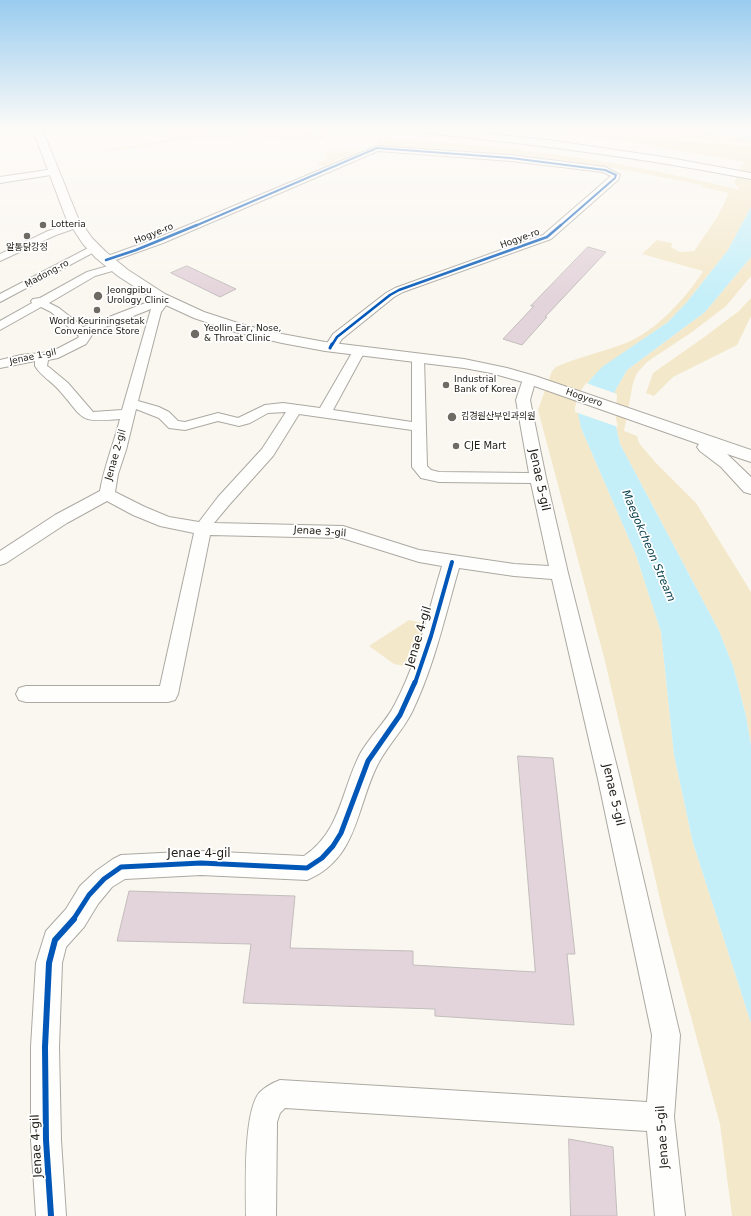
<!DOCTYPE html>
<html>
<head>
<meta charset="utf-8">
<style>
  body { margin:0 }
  canvas { display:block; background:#faf7f0 }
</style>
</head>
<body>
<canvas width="751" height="1216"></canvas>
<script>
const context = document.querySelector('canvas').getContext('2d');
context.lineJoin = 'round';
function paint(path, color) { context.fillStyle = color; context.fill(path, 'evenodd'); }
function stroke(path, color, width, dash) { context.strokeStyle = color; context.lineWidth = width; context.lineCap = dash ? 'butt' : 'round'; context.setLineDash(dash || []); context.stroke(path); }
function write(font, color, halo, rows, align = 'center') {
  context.font = font + ' "DejaVu Sans","Noto Sans KR",sans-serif'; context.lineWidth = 3.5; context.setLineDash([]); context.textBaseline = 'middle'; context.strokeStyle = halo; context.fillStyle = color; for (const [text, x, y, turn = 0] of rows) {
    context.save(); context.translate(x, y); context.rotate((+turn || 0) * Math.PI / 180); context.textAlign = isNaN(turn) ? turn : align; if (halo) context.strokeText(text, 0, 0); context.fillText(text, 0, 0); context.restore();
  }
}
paint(new Path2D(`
  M 165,130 L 181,130 L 235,138 L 233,139 L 206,137 L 109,151 L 108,149 L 170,140 Z
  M 226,130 L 272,130 L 326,135 L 324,138 L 317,140 L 298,139 L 282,140 Z
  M 304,130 L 383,130 L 367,133 Z
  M 533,130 L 569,130 L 751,146 L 751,207 L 728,250 L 687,302 L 668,322 L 603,367 L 591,379 L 581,393 L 581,428 L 636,555 L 661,632 L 674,755 L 693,843 L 751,1023 L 751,1216 L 732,1216 L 720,1124 L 665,921 L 605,661 L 538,410 L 552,371 L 556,367 C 578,357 602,352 626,343 C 656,331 686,298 703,271 L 642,254 L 657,240 L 672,243 L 671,247 L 680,252 L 694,251 L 718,216 L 729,193 L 701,187 L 702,185 C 638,172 573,160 507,153 C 464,148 420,148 377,145 L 377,138 C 430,142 484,145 537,152 C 605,160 673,174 740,190 L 734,182 L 744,162 L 610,139 Z
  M 585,130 L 674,130 L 742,138 L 751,140 L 751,144 Z
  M 358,150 L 360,151 L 323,167 L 317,163 L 327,159 L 325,152 Z
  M 751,257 L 751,276 L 726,306 L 692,332 L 647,362 L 637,373 L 633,383 L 624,431 L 637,436 L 639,443 L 655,462 L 696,503 L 751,592 L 751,746 L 746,716 L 733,666 L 719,631 L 620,444 L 614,418 L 615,391 L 627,370 L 705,312 Z
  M 751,298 L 751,316 L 737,345 L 673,377 L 654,396 L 646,393 L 653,373 L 703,338 L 739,311 Z
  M 409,620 L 427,624 L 412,667 L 394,664 L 369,646 Z`), '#f4e8ca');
paint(new Path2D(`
  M 674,130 L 751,130 L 751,140 L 742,138 Z
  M 751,207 L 751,257 L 705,312 L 627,370 L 615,391 L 614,418 L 620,444 L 719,631 L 733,666 L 746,716 L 751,746 L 751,1023 L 693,843 L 674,755 L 661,632 L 636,555 L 581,428 L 577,408 L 581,393 L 591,379 L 602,367 L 668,322 L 687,302 L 728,250 Z`), '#c4eff9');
paint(new Path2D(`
  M 586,383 L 617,394 L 616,418 L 618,427 L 575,412 L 575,407 L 579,393 Z`), '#faf7f0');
const building = new Path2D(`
  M 588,247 L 606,252 L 545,317 L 547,317 L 522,345 L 503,339 L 534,306 L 531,306 Z
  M 187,266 L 236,289 L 220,297 L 171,273 Z
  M 518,756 L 553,758 L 575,954 L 567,954 L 574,1025 L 435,1016 L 435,1009 L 243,1003 L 251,944 L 117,941 L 129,891 L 295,896 L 290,948 L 413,951 L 413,965 L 535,972 Z
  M 569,1139 L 613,1147 L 617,1216 L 571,1216 Z`);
paint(building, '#e3d3da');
stroke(building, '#c2bdbc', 1);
const minor = new Path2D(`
  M 377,146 L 511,155 L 605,167 L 620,175 L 618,180 L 551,239 L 403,292 L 394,297 L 342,339 L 334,351 L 326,351 L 324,348 L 333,334 L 386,293 L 395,288 L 543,235 L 611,176 L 603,172 L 511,161 L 378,151 L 163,243 L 110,262 L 102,262 L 101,260 L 102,258 L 155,239 Z
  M 54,169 L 57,170 L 58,172 L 57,174 L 0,183 L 0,177 Z
  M 76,222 L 81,225 L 79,227 L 56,235 L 0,261 L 0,254 L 48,231 Z
  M 94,245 L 99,248 L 98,250 L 0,302 L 0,294 Z
  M 115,264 L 119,265 L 120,267 L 119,269 L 95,276 L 49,303 L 59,308 L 83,327 L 161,297 L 169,297 L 171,299 L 161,312 L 138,401 L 159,407 L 169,412 L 178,421 L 185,422 L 218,413 L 238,418 L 265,405 L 283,403 L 320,408 L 353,351 L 355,348 L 363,348 L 365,351 L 333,410 L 412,422 L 412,358 L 414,355 L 422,355 L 424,358 L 427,466 L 431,470 L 439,472 L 529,473 L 516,400 L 524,376 L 534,376 L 536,379 L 530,400 L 546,478 L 568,573 L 620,779 L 680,1035 L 674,1117 L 685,1216 L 655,1216 L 647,1131 L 285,1108 L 280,1113 L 277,1122 L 276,1216 L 246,1216 C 246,1188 243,1114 259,1093 C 265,1087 272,1083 280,1080 L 647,1102 L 652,1035 L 598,779 L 552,579 L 514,576 L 459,568 C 445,616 434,667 412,712 C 402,732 385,748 376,768 C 356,810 357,859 307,880 L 201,875 L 125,879 L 112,887 L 98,904 L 84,927 L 66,947 L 62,963 L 59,1047 L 61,1140 L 66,1216 L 36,1216 L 31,1140 L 31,1047 L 36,963 L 46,931 L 66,909 L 80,886 L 96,871 L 113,859 L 121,855 L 201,851 L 304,856 C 341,831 341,791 360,754 C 370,736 386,722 395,704 C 418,661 428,612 442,566 L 419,562 L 342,538 L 210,535 L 178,694 L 175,700 L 168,702 L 26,702 L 19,700 L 16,694 L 19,688 L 26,686 L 160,686 L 194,533 L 160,526 L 133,515 L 107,501 L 67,523 L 6,563 L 0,565 L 0,551 L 55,515 L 100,491 C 104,467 114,443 120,419 C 77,423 85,419 59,390 C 51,381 41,376 35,366 L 35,361 L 0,368 L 0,360 L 21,355 L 51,352 L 78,338 L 79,336 L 51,312 L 41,307 L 0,330 L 0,321 L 32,303 L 31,301 L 33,299 L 40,298 L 87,272 ZM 151,309 L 122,410 L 93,412 L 68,383 L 50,368 L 47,366 L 48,360 L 58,358 L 86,344 L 92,335 L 90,333 ZM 136,409 L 159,418 L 169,428 L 185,430 L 218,421 L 239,426 L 250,423 L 268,413 L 286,412 L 262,449 L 218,497 L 199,522 L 169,517 L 145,507 L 115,492 L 118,474 L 126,450 ZM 299,414 L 412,430 L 412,467 L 421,478 L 439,482 L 531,483 L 549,566 L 514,564 L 419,550 L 343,526 L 214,523 L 229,505 L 273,456 Z`);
const tertiary = new Path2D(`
  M 31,130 L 41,130 L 47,141 L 78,218 L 92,238 L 106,252 L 128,270 L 165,294 L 204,312 L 244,325 L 282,334 L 325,342 L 464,359 L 507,368 L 535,376 L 751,450 L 751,462 L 727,454 L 751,477 L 751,494 L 744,492 L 721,467 L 700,451 L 697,447 L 699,444 L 523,382 L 491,373 L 464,368 L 325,351 L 282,343 L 235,332 L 194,318 L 155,300 L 118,276 L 96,258 L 83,244 L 66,218 L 37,141 Z`);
const secondary = new Path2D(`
  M 420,130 L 456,130 L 548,140 L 670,158 L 751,173 L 751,179 C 643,158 534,144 425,133 Z`);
stroke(minor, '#aca9a2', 2);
stroke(tertiary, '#aca9a2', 2);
stroke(secondary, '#aca9a2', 2);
paint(minor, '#fefefd');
paint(tertiary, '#fefefd');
paint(secondary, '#fefefd');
stroke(new Path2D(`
  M 195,226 L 377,148 L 511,158 L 605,170 L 616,175 L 615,178 L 560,226`), '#0057b8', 2);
stroke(new Path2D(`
  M 106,260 L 136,250 L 197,225
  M 332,345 L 337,337 L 390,295 L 399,290 L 547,237 L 561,225`), '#0057b8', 2.5);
stroke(new Path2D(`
  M 330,348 L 332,344`), '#0057b8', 3);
stroke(new Path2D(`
  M 415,683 L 431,636 L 452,562`), '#0057b8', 4);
stroke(new Path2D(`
  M 73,920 L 89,895 L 104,879 L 121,867 L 201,863 L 307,868 L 322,858 L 333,846 L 341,833 L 368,761 L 400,715 L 415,682`), '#0057b8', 5);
stroke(new Path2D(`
  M 51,1216 L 46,1140 L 45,1047 L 49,963 L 55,940 L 74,919`), '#0057b8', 6);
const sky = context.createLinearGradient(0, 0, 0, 300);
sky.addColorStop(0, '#99ccef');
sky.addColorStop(0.43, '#fdfbf8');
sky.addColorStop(1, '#fdfbf800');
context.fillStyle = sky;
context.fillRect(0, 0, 751, 300);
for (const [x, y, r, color] of [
  [43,225,4,"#6e6b64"],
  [27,236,4,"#6e6b64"],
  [98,296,5,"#6e6b64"],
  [97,310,4,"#6e6b64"],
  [195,334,5,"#6e6b64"],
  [446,385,4,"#6e6b64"],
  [452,417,5,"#6e6b64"],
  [456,446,4,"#6e6b64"]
]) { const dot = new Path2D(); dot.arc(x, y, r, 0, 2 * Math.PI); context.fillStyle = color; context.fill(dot); stroke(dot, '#fff', 1.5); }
write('9px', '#232018', '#fff', [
  ["Lotteria",51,225],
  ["알통닭강정",27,248,"center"],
  ["Jeongpibu",107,291],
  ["Urology Clinic",107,301],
  ["World Keuriningsetak",97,322,"center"],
  ["Convenience Store",97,332,"center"],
  ["Yeollin Ear, Nose,",204,329],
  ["& Throat Clinic",204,339],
  ["Industrial",454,380],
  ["Bank of Korea",454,390],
  ["김경원산부인과의원",461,417]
], 'left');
write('9px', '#232018', '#fff', [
  ["Hogye-ro",154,234,-22],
  ["Hogye-ro",520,239,-20],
  ["Madong-ro",47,274,-28],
  ["Jenae 1-gil",33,357,-12],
  ["Hogyero",584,398,19]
]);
write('10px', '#232018', '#fff', [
  ["CJE Mart",464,446]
], 'left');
write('10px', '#232018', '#fff', [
  ["Jenae 2-gil",116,455,-74],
  ["Jenae 3-gil",320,532,4]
]);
write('italic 11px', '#0b424e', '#fff', [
  ["Maegokcheon Stream",648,546,67]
]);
write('12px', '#232018', '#fff', [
  ["Jenae 5-gil",539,480,78],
  ["Jenae 4-gil",419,637,-73],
  ["Jenae 5-gil",613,795,77],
  ["Jenae 4-gil",199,854],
  ["Jenae 5-gil",663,1137,-94],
  ["Jenae 4-gil",37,1146,-93]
]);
</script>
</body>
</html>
